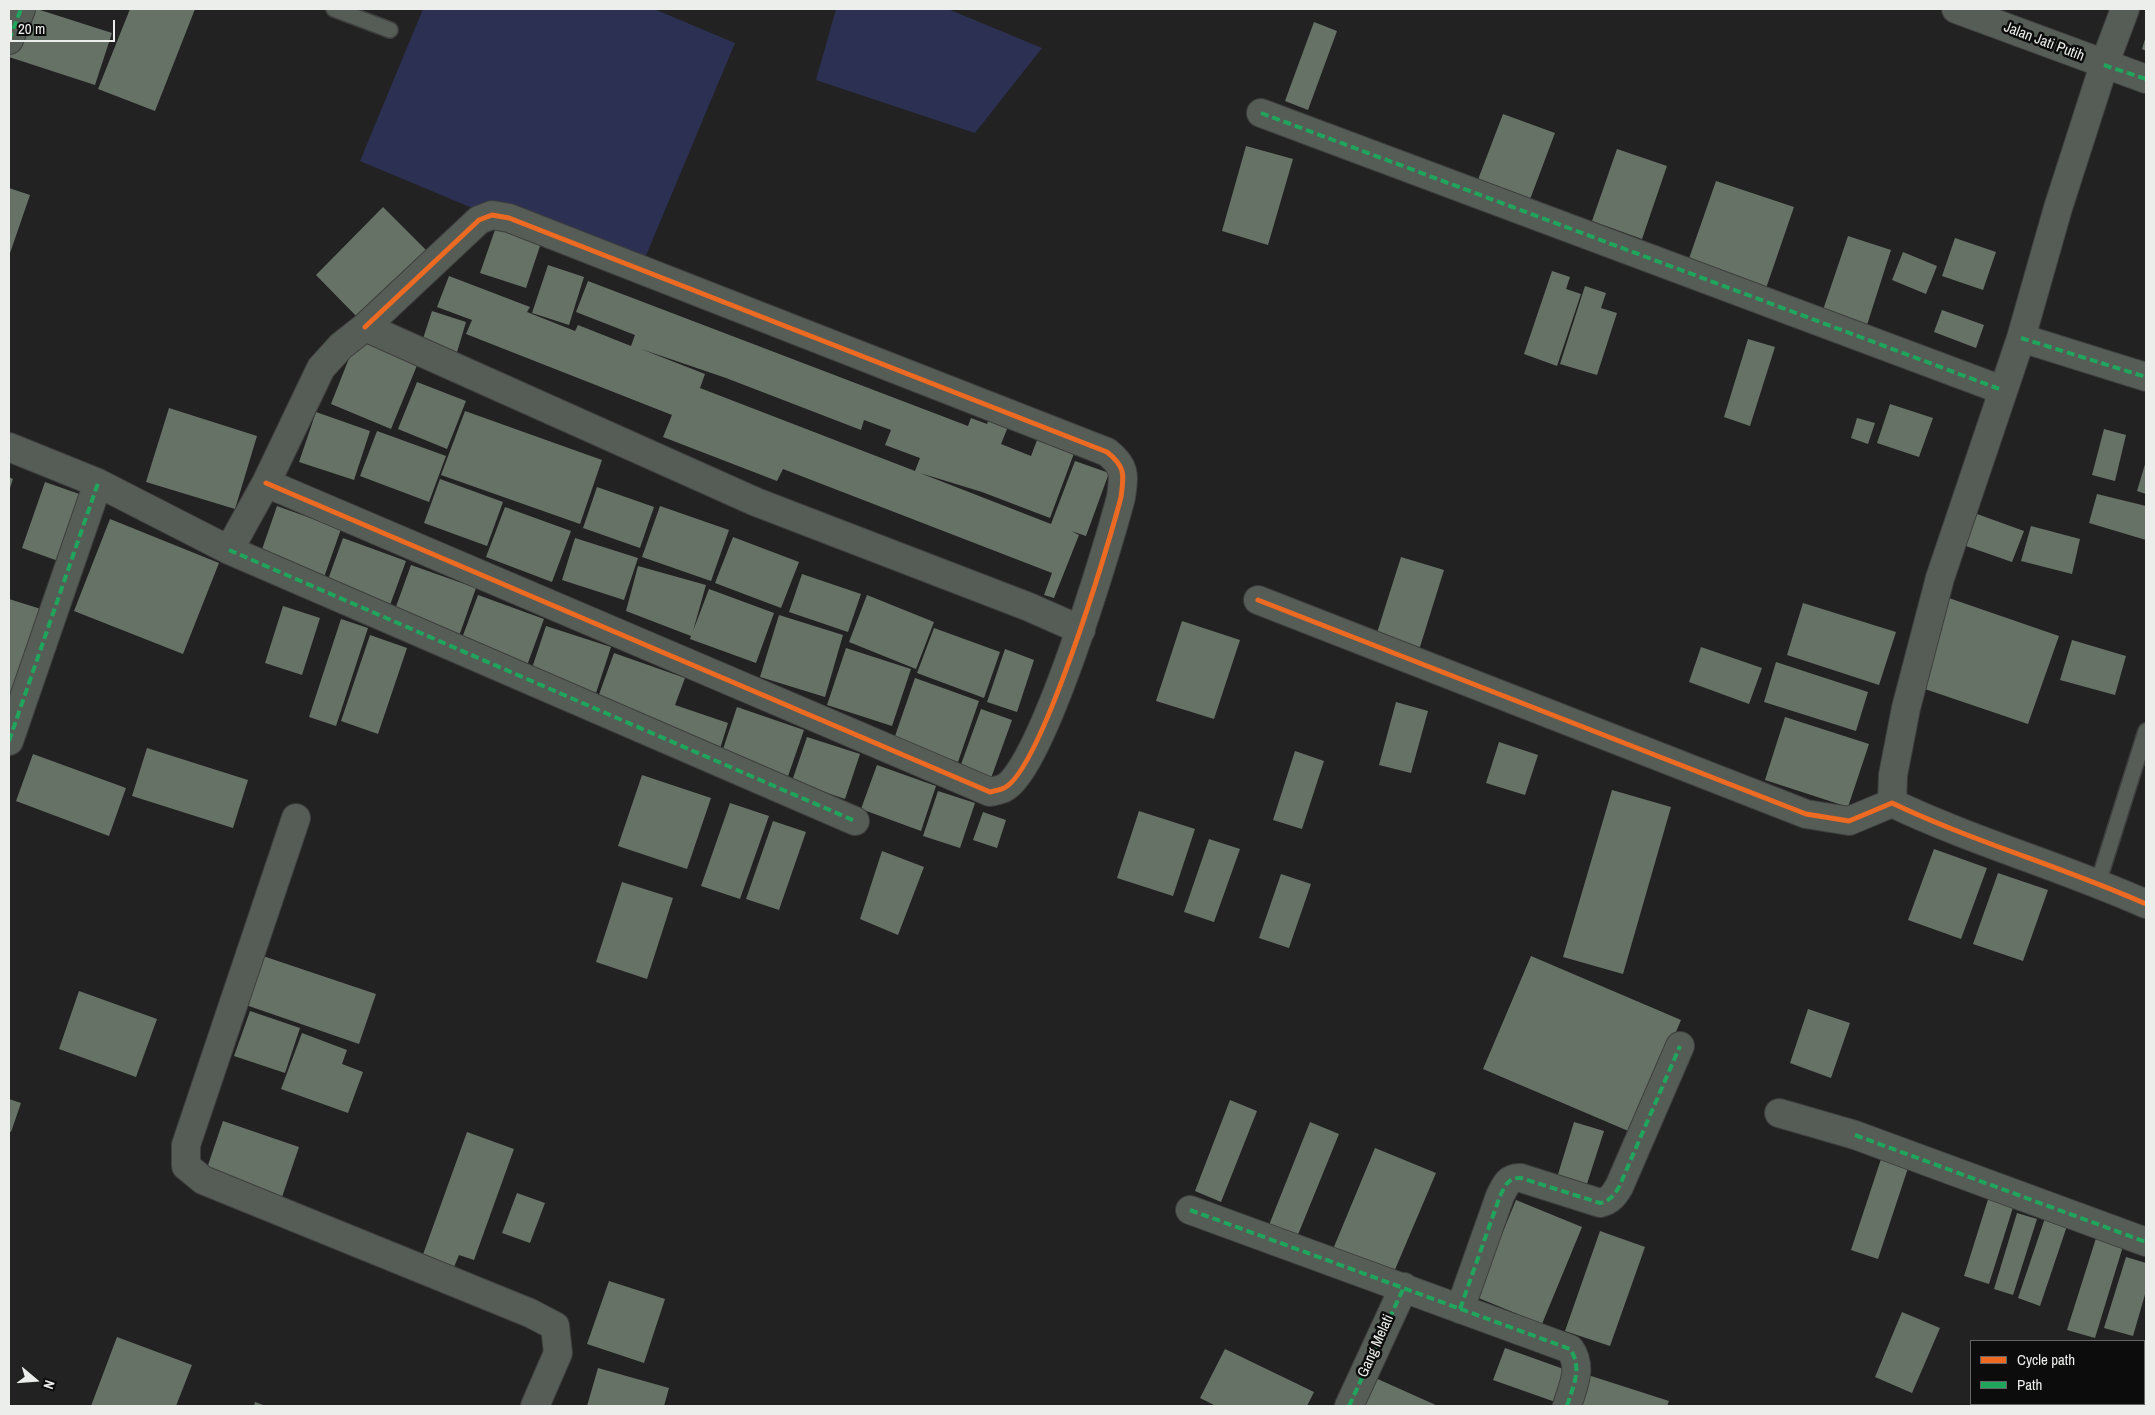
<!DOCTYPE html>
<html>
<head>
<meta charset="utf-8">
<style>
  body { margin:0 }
  #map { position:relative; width:2155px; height:1415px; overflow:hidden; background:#222; font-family:"Archivo Narrow",sans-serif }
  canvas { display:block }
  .frame { position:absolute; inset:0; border:10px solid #eceeec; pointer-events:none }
  .legend { position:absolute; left:1970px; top:1340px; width:175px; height:65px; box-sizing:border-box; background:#0b0c0b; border:1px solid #656665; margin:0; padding:6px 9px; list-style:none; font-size:15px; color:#eceeec }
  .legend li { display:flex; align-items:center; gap:10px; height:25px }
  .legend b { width:25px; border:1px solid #656665 }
  .north { position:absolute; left:10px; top:1355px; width:50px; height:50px; -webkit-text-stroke:4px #0b0c0b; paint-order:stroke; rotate:108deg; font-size:14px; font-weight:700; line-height:20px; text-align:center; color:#eceeec }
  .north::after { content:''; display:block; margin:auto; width:18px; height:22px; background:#eceeec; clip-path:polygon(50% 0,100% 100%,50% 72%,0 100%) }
  .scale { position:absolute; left:10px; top:20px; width:105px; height:22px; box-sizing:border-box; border:2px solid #eceeec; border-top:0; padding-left:6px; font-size:15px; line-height:18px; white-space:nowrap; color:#eceeec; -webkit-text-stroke:4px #0b0c0b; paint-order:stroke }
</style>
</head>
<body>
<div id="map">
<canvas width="2155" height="1415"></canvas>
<div class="frame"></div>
<ul class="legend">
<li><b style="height:6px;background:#ed6a23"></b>Cycle path</li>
<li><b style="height:6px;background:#20a55d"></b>Path</li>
</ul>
<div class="north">N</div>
<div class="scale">20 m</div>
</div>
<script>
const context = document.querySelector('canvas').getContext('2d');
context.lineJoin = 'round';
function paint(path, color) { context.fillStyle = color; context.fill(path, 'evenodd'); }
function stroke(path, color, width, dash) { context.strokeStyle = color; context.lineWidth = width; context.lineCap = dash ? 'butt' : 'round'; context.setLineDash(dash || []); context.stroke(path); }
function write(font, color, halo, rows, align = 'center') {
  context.font = font + ' "Archivo Narrow",sans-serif'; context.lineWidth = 5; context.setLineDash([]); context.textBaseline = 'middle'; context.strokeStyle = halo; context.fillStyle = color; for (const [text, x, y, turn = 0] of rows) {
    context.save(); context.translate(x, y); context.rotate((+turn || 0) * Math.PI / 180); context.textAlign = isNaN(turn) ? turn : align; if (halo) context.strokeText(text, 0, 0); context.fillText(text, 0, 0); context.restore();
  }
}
paint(new Path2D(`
  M 423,9 L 654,9 L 735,43 L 637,277 L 360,161 Z
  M 836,9 L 948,9 L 1042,48 L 975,133 L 816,80 Z`), '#2c3052');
paint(new Path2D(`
  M 23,9 L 37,9 L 112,33 L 95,85 L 9,57 Z
  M 130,9 L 195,9 L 155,111 L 98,89 Z
  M 1314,22 L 1337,31 L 1308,110 L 1285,101 Z
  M 2146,36 L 2146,51 L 2142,49 Z
  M 1503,114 L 1555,133 L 1526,210 L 1474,190 Z
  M 1246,146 L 1293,159 L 1268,245 L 1222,231 Z
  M 1617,149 L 1667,166 L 1642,239 L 1592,221 Z
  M 1716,181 L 1794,207 L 1763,297 L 1685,270 Z
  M 9,188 L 30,195 L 9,256 Z
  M 383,207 L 426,250 L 359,319 L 316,275 Z
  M 497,224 L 542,240 L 526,288 L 480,273 Z
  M 1848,236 L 1891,250 L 1867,325 L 1823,310 Z
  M 1955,238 L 1996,252 L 1983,290 L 1942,276 Z
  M 1903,252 L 1937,266 L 1926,294 L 1892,280 Z
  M 548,265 L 584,277 L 569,325 L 532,313 Z
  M 1552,271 L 1570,277 L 1566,289 L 1581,294 L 1557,366 L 1524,354 Z
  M 449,276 L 530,307 L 527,312 L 575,331 L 578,325 L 631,346 L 635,335 L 576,312 L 588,281 L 968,426 L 971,418 L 987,424 L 992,410 L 1012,417 L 1001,444 L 1031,456 L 1039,435 L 1076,448 L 1050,518 L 982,492 L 920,473 L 1051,524 L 1075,461 L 1109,473 L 1086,536 L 1071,531 L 1079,535 L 1054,598 L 1044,595 L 1052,573 L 783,469 L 777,481 L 663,437 L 672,415 L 466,334 L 472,320 L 437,307 ZM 641,349 L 726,378 L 861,430 L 864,420 L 891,430 L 885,445 L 920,458 L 915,471 L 700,388 L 705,374 Z
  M 1585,286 L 1606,293 L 1601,308 L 1617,313 L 1597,375 L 1560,364 Z
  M 1942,310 L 1984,325 L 1976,348 L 1934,332 Z
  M 432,311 L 466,322 L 455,359 L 420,348 Z
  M 357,338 L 418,363 L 391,429 L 331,404 Z
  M 1748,339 L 1775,347 L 1750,426 L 1724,417 Z
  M 417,382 L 466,401 L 447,449 L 398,429 Z
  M 1890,404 L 1933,418 L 1919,457 L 1877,443 Z
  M 169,408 L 257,436 L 235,509 L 146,482 Z
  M 465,411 L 602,460 L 580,524 L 441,475 Z
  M 316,412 L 370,431 L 354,480 L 299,462 Z
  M 1857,418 L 1875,423 L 1868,444 L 1851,438 Z
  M 2104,429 L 2126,435 L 2115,481 L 2092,475 Z
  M 377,431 L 446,456 L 429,502 L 360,476 Z
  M 2146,461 L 2146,494 L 2137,491 Z
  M 9,477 L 13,479 L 9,491 Z
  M 440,479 L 503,502 L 487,546 L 424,523 Z
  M 45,482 L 85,496 L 61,562 L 22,548 Z
  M 597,487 L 654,507 L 640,548 L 583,528 Z
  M 2097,494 L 2146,506 L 2146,540 L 2089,523 Z
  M 277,506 L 341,529 L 322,583 L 258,561 Z
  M 660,506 L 729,530 L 711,581 L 642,557 Z
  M 505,507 L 571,531 L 552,582 L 486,557 Z
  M 1977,514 L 2024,531 L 2012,562 L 1966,546 Z
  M 110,519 L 219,563 L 183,654 L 74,611 Z
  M 2031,526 L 2080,539 L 2072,574 L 2021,561 Z
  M 733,537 L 799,562 L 781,608 L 715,583 Z
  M 343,538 L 406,561 L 389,608 L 326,585 Z
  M 575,538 L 638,558 L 624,600 L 562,580 Z
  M 1401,557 L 1444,570 L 1419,650 L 1376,636 Z
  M 411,565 L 476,588 L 458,639 L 393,615 Z
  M 638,566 L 706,585 L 693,631 L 709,589 L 774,613 L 756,663 L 690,639 L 691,636 L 626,611 Z
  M 802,574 L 861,594 L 848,632 L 789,612 Z
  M 478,595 L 544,619 L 525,671 L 459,646 Z
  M 867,595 L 934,622 L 916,669 L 849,642 Z
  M 1943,596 L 2059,636 L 2028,724 L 1913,685 Z
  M 9,599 L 44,610 L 9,705 Z
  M 1803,603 L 1896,632 L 1879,685 L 1787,655 Z
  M 283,606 L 320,618 L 302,675 L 265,663 Z
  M 779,615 L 843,635 L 825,697 L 760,677 Z
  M 341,619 L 368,628 L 336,726 L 309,717 Z
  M 1182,621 L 1240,640 L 1214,719 L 1156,701 Z
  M 546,626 L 611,647 L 596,693 L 531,671 Z
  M 934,628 L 1000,652 L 984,698 L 917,673 Z
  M 370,635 L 407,648 L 378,734 L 341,721 Z
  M 2072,640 L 2126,656 L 2115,695 L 2060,680 Z
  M 1701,647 L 1762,668 L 1749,704 L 1689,682 Z
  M 846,648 L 911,669 L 892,726 L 827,705 Z
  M 1005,649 L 1034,660 L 1017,712 L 987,702 Z
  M 614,653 L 685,678 L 675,705 L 728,723 L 719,752 L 665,735 L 669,725 L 597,700 Z
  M 1776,662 L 1868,692 L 1856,731 L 1764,702 Z
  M 915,678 L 979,701 L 958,762 L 894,739 Z
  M 1396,702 L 1428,711 L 1411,773 L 1379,765 Z
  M 737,707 L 804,730 L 786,782 L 720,758 Z
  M 981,709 L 1012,720 L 990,781 L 959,770 Z
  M 1785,717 L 1869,744 L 1848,807 L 1765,780 Z
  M 807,737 L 860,754 L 845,799 L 792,781 Z
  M 1499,742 L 1538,755 L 1525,795 L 1486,783 Z
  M 147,748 L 248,780 L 233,828 L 132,796 Z
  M 1295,751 L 1324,761 L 1302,829 L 1273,820 Z
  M 33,754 L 126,788 L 109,836 L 16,801 Z
  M 877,765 L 936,786 L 921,831 L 861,809 Z
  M 642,775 L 711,798 L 687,869 L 618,846 Z
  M 1612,790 L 1671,807 L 1623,974 L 1563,957 Z
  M 938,791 L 975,803 L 960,848 L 923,836 Z
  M 730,803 L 769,816 L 740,899 L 701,886 Z
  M 1139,811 L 1195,829 L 1173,896 L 1117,878 Z
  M 983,812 L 1006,820 L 997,848 L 973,840 Z
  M 773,821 L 806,832 L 779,910 L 746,899 Z
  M 1209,839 L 1240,849 L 1214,922 L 1184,912 Z
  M 1934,849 L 1987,868 L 1961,939 L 1908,920 Z
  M 882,851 L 924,867 L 898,935 L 860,919 Z
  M 1998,873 L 2048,890 L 2023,961 L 1973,944 Z
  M 1281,874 L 1311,884 L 1289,948 L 1259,938 Z
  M 622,882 L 673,898 L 647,979 L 596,962 Z
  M 260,955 L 376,994 L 359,1044 L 243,1004 Z
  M 1531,956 L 1681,1020 L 1633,1133 L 1483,1069 Z
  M 79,991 L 157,1019 L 136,1077 L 59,1049 Z
  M 1808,1009 L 1850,1023 L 1831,1078 L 1790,1063 Z
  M 250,1011 L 300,1028 L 285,1073 L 234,1056 Z
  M 302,1033 L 347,1050 L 342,1064 L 363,1072 L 348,1113 L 281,1089 Z
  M 9,1099 L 21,1103 L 11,1132 L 9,1131 Z
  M 1230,1100 L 1257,1111 L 1221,1202 L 1195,1191 Z
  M 223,1121 L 299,1147 L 281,1200 L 205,1174 Z
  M 1310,1122 L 1339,1134 L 1297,1237 L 1269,1225 Z
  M 1574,1122 L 1604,1131 L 1585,1190 L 1556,1181 Z
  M 467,1132 L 514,1149 L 474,1260 L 459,1255 L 452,1272 L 421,1260 Z
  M 1375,1148 L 1436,1173 L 1391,1279 L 1331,1254 Z
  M 1881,1159 L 1908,1168 L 1878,1259 L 1851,1250 Z
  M 517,1193 L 545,1203 L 530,1243 L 502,1233 Z
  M 1990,1193 L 2015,1201 L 1989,1284 L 1964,1276 Z
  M 1516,1200 L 1582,1227 L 1542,1324 L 1476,1297 Z
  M 2017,1213 L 2037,1219 L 2013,1295 L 1994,1289 Z
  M 2046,1215 L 2068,1223 L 2040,1306 L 2018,1298 Z
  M 1600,1231 L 1645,1247 L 1610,1346 L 1565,1331 Z
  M 2097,1235 L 2124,1243 L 2095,1338 L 2067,1330 Z
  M 2126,1257 L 2146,1263 L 2146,1291 L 2133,1336 L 2104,1328 Z
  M 609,1281 L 665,1299 L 644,1363 L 587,1344 Z
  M 1902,1312 L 1940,1328 L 1912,1393 L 1875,1377 Z
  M 117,1337 L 192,1365 L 176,1406 L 91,1406 Z
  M 1505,1348 L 1572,1372 L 1561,1404 L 1493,1380 Z
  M 1225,1349 L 1314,1392 L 1307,1406 L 1216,1406 L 1200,1398 Z
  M 598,1368 L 669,1388 L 664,1406 L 587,1406 Z
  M 1588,1375 L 1669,1401 L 1667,1406 L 1578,1406 Z
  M 1371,1376 L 1438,1406 L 1358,1406 Z
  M 255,1402 L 266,1406 L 254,1406 Z
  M 2014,1404 L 2047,1404 L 2046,1406 L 2013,1406 Z
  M 2051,1404 L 2073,1404 L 2073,1406 L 2051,1406 Z`), '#677267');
const lane = new Path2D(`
  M 334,9 L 390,30
  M 2098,883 L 2146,731`);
const street = new Path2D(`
  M 1956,9 L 2146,79
  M 9,40 L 21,9
  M 1261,113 L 2002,390
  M 2021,338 L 2146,377
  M 9,447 L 98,483 L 229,550 L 855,821
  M 266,483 L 990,792 C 994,791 1000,790 1004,788 C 1041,771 1109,544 1121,497 C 1124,475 1126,467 1107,452 L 509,218 L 492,215 L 479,220 L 365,327
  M 229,550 L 266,483 L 321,368 L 341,346 L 365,327 L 756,502 L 1029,607 L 1081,630
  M 1258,600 L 1806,814 L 1849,821 L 1892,803 C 1974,842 2063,867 2146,904
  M 9,741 L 98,483
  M 1892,803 L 1893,775 L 1906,708 L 1940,578 L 2021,338 L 2058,208 L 2104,65 L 2125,9
  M 296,818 L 186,1145 L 186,1166 L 203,1180 L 530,1313 L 555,1326 L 558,1353 L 535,1406
  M 1779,1113 L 1855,1135 L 2146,1242
  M 1190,1210 L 1570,1349 C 1583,1368 1573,1386 1567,1406
  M 1460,1309 L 1500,1196 C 1505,1186 1508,1177 1521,1178 L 1600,1203 C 1610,1201 1614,1195 1619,1187 L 1680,1046
  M 1349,1406 L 1404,1287`);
stroke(lane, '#3e3f3e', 18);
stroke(street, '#3e3f3e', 30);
stroke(lane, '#565d56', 15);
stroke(street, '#565d56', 28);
stroke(new Path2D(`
  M 9,40 L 21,9
  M 2104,65 L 2146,79
  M 1261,113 L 2002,390
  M 2021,338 L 2146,377
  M 229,550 L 855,821
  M 9,741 L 98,483
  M 1855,1135 L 2146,1242
  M 1190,1210 L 1570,1349 C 1583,1368 1573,1386 1567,1406
  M 1460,1309 L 1500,1196 C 1505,1186 1508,1177 1521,1178 L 1600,1203 C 1610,1201 1614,1195 1619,1187 L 1680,1046
  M 1349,1406 L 1404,1287`), '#20a55d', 4, [8, 4]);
stroke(new Path2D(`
  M 266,483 L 990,792 C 994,791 1000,790 1004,788 C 1041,771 1109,544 1121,497 C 1124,475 1126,467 1107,452 L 509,218 L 492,215 L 479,220 L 365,327
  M 1258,600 L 1806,814 L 1849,821 L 1892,803 C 1974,842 2063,867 2146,904`), '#ed6a23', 5);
write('15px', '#eceeec', '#0b0c0b', [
  ["Jalan Jati Putih",2044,42,21],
  ["Gang Melati",1376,1346,-66]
]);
</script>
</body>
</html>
